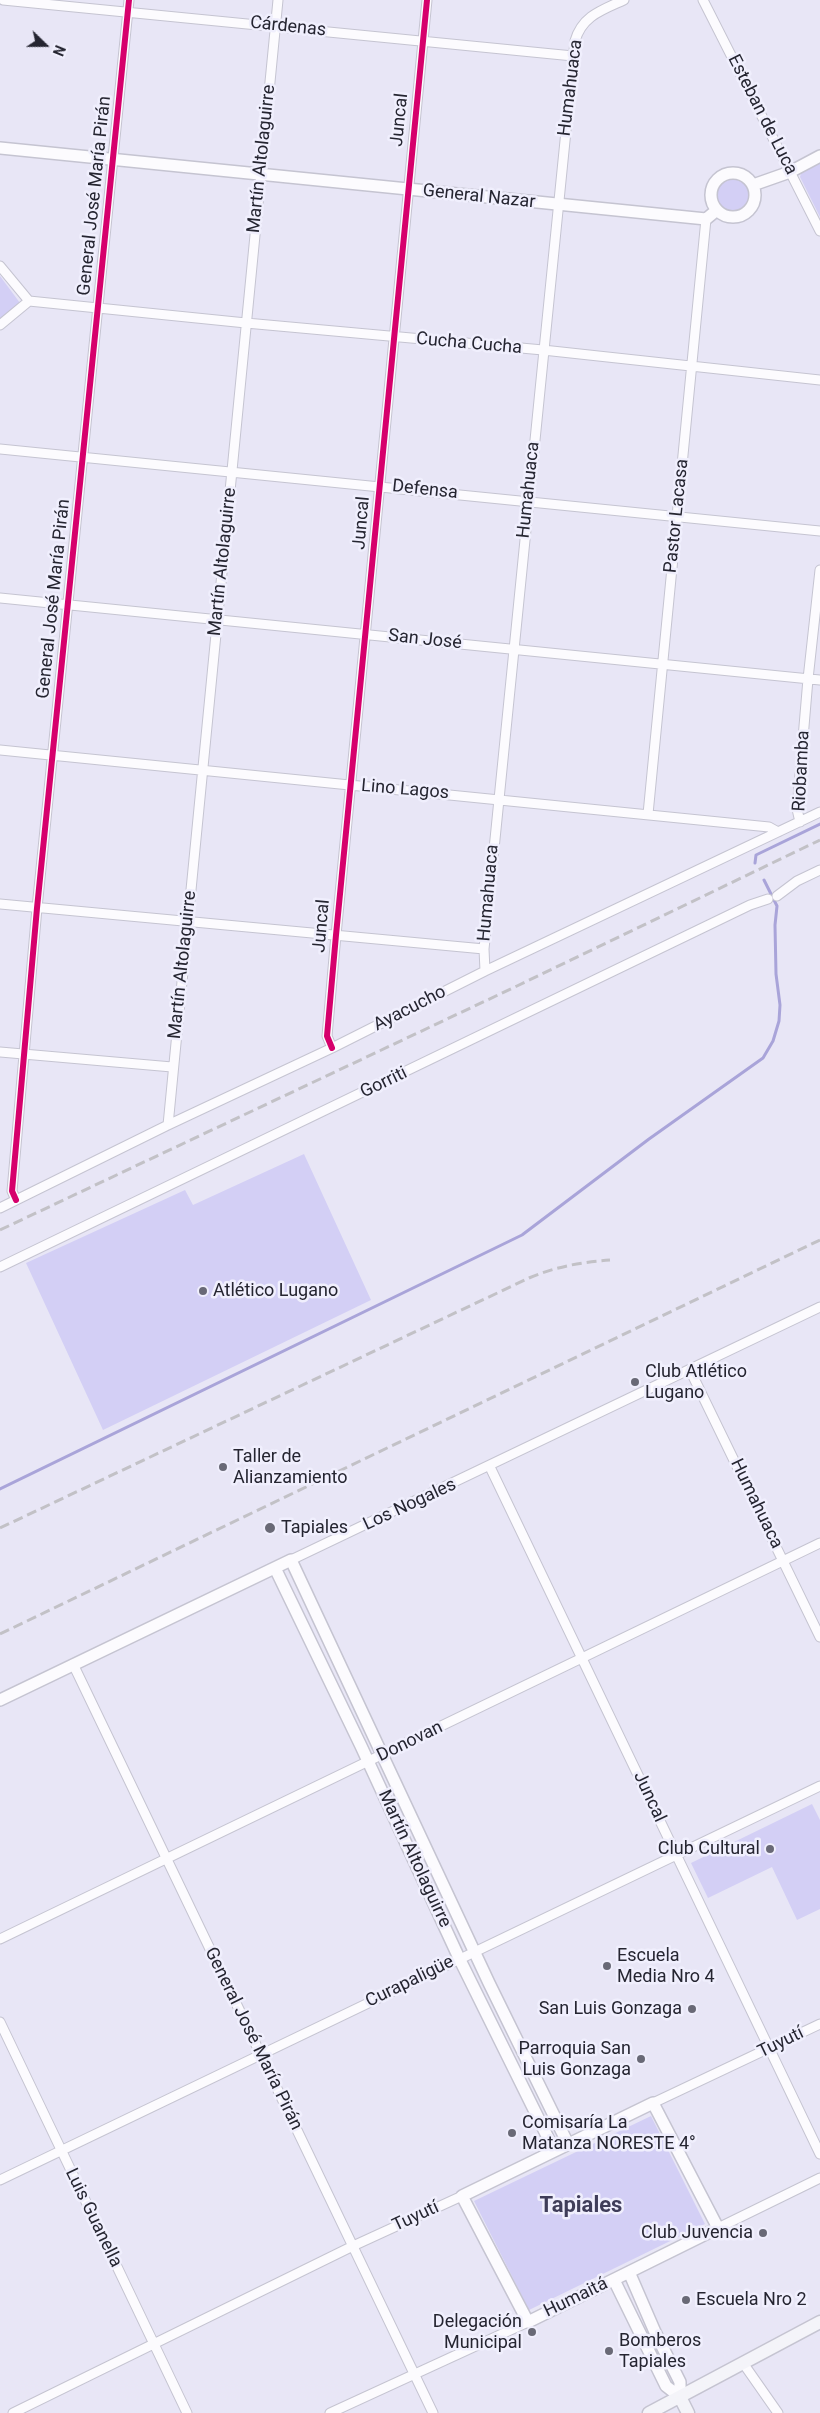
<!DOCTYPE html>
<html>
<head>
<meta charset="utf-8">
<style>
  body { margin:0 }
  #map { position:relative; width:820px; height:2413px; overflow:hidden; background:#e8e6f6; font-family:Roboto,sans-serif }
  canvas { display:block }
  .north { position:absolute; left:20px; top:20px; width:50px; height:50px; -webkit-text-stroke:4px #f0effd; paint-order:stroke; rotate:112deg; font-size:14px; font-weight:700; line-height:20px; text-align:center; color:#252531 }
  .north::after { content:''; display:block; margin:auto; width:18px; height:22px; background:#252531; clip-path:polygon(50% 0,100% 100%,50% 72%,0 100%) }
</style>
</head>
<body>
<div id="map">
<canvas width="820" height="2413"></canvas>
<div class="north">N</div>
</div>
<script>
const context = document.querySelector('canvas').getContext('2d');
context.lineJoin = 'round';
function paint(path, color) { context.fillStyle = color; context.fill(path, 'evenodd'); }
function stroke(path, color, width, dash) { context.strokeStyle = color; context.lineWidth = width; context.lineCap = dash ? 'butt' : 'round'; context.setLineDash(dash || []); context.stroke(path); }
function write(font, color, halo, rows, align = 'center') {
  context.font = font + ' Roboto,sans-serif'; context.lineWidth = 5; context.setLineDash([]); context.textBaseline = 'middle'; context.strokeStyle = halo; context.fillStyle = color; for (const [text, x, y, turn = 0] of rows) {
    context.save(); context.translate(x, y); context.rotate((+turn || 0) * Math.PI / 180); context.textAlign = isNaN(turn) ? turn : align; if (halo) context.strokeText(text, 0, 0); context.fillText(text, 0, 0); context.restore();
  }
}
paint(new Path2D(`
  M 820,160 L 820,217 L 800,177 L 801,173 Z
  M716 195a18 18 0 1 1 36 0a18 18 0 1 1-36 0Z
  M 0,276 L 20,303 L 0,319 Z
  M 304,1154 L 371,1300 L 103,1430 L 26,1263 L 185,1190 L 193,1205 Z
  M 812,1804 L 820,1820 L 820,1909 L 797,1920 L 772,1867 L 708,1898 L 691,1863 Z
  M 651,2116 L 705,2224 L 529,2310 L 474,2201 Z`), '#d3cff5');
stroke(new Path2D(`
  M 755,863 L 756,855 L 820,824
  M 0,1489 L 522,1235 L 649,1139 L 763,1058 L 773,1041 L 779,1021 L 780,1005 L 776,974 L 775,925 L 777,906 L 764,880`), '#a9a4d9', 3);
const minor = new Path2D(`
  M 3,0 L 573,56
  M 703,0 L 820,231
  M 0,266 L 29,301
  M 29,301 L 246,323 L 543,350 L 820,380
  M 0,325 L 29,301
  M 0,449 L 820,531
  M 0,598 L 820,680
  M 0,750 L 769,827 L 778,832
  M 648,814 L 706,219
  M 800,822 L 797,809 L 808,679 L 820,570
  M 777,896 L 797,881 L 820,870
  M 0,904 L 484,949
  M 485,971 L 484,949 L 575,41 C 582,16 602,10 624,0
  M 332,1048 L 327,1036 L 336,935 L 427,0
  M 0,1052 L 172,1067
  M 168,1125 L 278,0
  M 16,1200 L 12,1191 L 37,908 L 129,0
  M 0,1208 L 168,1125 L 332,1048 L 485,971 L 820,812
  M 0,1267 L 750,905 L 768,899
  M 690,1370 L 820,1637
  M 490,1467 L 820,2154
  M 291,1560 L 820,1307
  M 73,1664 L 433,2413
  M 0,1939 L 820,1543
  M 0,2022 L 187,2413
  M 653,2103 L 820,2024
  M 0,2180 L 820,1786
  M 718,2228 L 820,2178
  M 743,2363 L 778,2413
  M 13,2413 L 353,2246 L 462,2196
  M 330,2413 L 528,2322`);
const tertiary = new Path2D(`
  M 0,148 L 706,219 L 717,210
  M711 195a22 22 0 1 1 44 0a22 22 0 1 1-44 0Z
  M 753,185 L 790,172 L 820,156
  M 275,1568 L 361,1746 L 459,1958 L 554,2150
  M 0,1700 L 291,1560 L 489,1983 L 568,2144
  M 653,2103 L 718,2228 L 528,2322 L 462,2196 Z
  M 629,2272 L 655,2332 L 680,2382 L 680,2397
  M 614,2280 L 666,2386 L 680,2397`);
const secondary = new Path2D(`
  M 680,2397 L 688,2413
  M 649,2413 L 820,2322`);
stroke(minor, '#c5c4d1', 11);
stroke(tertiary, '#c5c4d1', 14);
stroke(secondary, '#c5c4d1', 15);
stroke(minor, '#fcfbfe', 9);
stroke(tertiary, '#fcfbfe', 11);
stroke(secondary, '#f4f4f9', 12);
stroke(new Path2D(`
  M 0,1230 L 517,986 L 820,840
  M 0,1528 L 529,1278 C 555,1267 581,1262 610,1260
  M 0,1634 L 820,1240`), '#c2c1c6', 3, [10, 5]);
stroke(new Path2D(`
  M 332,1048 L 327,1036 L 336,935 L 427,0
  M 16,1200 L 12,1191 L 37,908 L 129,0`), '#d6006c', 6);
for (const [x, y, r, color] of [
  [203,1291,5,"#696976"],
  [635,1382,5,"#696976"],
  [223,1467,5,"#696976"],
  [270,1528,6,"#696976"],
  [770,1849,5,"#696976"],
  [607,1966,5,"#696976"],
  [692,2009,5,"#696976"],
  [641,2059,5,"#696976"],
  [512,2133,5,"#696976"],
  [763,2233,5,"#696976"],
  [686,2300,5,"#696976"],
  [532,2332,5,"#696976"],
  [609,2351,5,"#696976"]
]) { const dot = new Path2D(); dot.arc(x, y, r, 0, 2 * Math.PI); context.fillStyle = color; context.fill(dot); stroke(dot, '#f0effd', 2); }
write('18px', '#252531', '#f0effd', [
  ["Cárdenas",288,27,6],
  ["Humahuaca",571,88,-83],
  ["Esteban de Luca",762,115,63],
  ["Juncal",400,120,-84],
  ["Martín Altolaguirre",262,159,-84],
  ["General José María Pirán",95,196,-84],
  ["General Nazar",479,197,6],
  ["Cucha Cucha",469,344,5],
  ["Defensa",425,490,6],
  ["Humahuaca",529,490,-84],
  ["Pastor Lacasa",677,516,-84],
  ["Juncal",362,523,-85],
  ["Martín Altolaguirre",223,562,-84],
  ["General José María Pirán",54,599,-84],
  ["San José",425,640,6],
  ["Riobamba",802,771,-87],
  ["Lino Lagos",405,790,5],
  ["Humahuaca",489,893,-85],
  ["Juncal",322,926,-85],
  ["Martín Altolaguirre",183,965,-84],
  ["Ayacucho",410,1009,-27],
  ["Gorriti",384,1083,-26],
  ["Humahuaca",756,1504,64],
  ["Los Nogales",410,1505,-25],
  ["Donovan",410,1742,-26],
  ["Juncal",649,1797,65],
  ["Martín Altolaguirre",414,1859,65],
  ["Curapaligüe",410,1982,-26],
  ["General José María Pirán",253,2039,64],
  ["Tuyutí",781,2043,-26],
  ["Tuyutí",416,2217,-25],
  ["Luis Guanella",93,2218,64],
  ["Humaitá",576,2298,-26]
]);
write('18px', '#252531', '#f0effd', [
  ["Atlético Lugano",213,1291],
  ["Club Atlético",645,1372],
  ["Lugano",645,1393],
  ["Taller de",233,1457],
  ["Alianzamiento",233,1478],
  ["Tapiales",281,1528],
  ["Club Cultural",760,1849,"right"],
  ["Escuela",617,1956],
  ["Media Nro 4",617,1977],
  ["San Luis Gonzaga",682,2009,"right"],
  ["Parroquia San",631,2049,"right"],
  ["Luis Gonzaga",631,2070,"right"],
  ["Comisaría La",522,2123],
  ["Matanza NORESTE 4°",522,2144],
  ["Club Juvencia",753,2233,"right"],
  ["Escuela Nro 2",696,2300],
  ["Delegación",522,2322,"right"],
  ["Municipal",522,2343,"right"],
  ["Bomberos",619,2341],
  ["Tapiales",619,2362]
], 'left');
write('bold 22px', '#3f3d59', '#f0effd', [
  ["Tapiales",581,2206]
]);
</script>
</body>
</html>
